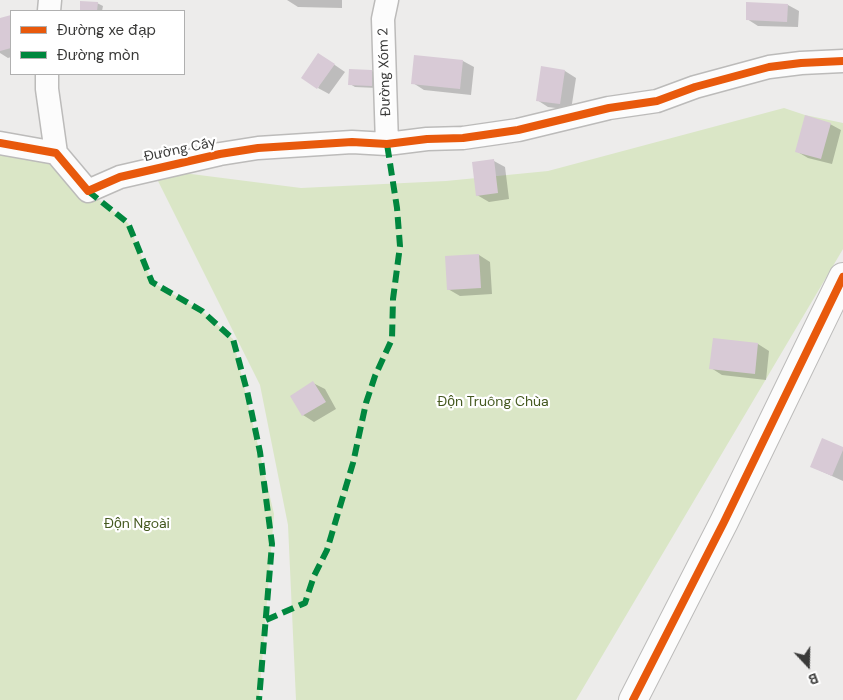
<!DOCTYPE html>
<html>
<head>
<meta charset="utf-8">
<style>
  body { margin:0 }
  #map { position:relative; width:843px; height:700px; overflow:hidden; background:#edeceb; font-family:"DM Sans",sans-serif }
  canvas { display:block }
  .legend { position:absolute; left:10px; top:10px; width:175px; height:65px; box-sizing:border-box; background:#fff; border:1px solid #b0b0b0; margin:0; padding:6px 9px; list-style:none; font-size:15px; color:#3a3a39 }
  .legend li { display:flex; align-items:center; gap:10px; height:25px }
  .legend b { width:25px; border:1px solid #b0b0b0 }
  .north { position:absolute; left:783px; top:640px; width:50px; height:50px; -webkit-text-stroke:4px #fff; paint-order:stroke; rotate:159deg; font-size:14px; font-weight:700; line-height:20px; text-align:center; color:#3a3a39 }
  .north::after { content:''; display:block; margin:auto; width:18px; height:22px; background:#3a3a39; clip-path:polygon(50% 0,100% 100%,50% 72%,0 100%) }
</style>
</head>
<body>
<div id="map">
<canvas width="843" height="700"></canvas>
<ul class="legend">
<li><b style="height:6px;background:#e8590c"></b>Đường xe đạp</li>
<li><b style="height:6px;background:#00873e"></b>Đường mòn</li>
</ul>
<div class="north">B</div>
</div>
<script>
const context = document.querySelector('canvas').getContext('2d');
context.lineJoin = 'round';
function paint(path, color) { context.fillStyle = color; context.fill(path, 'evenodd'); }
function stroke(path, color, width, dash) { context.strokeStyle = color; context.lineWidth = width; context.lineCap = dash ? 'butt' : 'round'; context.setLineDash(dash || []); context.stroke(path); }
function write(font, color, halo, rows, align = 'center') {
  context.font = font + ' "DM Sans",sans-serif'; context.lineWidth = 4.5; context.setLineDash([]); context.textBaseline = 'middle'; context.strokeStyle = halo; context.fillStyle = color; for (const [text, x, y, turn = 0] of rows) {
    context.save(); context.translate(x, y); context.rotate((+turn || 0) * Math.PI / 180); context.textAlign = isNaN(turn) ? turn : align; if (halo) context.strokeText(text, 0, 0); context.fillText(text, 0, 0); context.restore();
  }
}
paint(new Path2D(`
  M 784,108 L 805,115 L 843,123 L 843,249 L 576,700 L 296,700 L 288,525 L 260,385 L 152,169 L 301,188 L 446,181 L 548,171 Z
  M 0,142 L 56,153 L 88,191 L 128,223 L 152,282 L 202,311 L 233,339 L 274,514 L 259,700 L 0,700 Z`), '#dae6c6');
paint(new Path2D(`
  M 287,0 L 342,0 L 342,8 L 298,7 Z
  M 81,2 L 97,3 L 103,6 L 102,11 L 81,11 Z
  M 788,5 L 799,11 L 798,27 L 758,26 L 747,19 Z
  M 11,16 L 11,57 L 8,58 L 0,53 L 0,19 Z
  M 329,61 L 345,72 L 329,94 L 318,88 Z
  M 463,61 L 474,67 L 471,95 L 424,90 L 413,83 Z
  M 542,68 L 565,71 L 576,78 L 571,110 L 548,107 L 537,100 Z
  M 372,71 L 377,74 L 377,88 L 355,87 L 350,84 Z
  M 830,124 L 841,130 L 832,164 L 808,158 L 796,151 Z
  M 494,161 L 505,167 L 509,199 L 489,202 L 477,195 Z
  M 479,255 L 490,262 L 492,294 L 460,296 L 448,289 L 446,257 Z
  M 758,344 L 769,351 L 766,380 L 722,375 L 711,368 Z
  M 313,383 L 325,389 L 336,409 L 314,422 L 303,415 L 291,396 Z
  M 843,448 L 843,481 L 812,467 Z`), '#0003');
paint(new Path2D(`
  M 80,1 L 98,2 L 97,11 L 80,11 Z
  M 746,2 L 788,4 L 787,22 L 746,20 Z
  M 11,15 L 11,48 L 0,51 L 0,18 Z
  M 318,53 L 335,64 L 317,89 L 301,78 Z
  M 414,55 L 463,60 L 460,89 L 411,84 Z
  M 541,66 L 565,70 L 560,104 L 536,101 Z
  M 349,69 L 372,70 L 372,86 L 348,85 Z
  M 805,115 L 831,123 L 821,159 L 795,152 Z
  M 494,159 L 498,193 L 476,196 L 472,162 Z
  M 479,254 L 481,288 L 447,290 L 445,256 Z
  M 713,338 L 758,343 L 755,374 L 709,369 Z
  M 313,381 L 326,402 L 302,416 L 290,396 Z
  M 822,438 L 843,447 L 843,450 L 832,476 L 810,467 Z`), '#d8cad6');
const minor = new Path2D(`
  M 387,0 L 383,19 L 387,144
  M 49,11 L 50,0
  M 47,74 L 47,89 L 56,153
  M 0,143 L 56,153 L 88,191 L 120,177 L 220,154 L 258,148 L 352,142 L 387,144 L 427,139 L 463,138 L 518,130 L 609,108 L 657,101 L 695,87 L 769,67 L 801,63 L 843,61`);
const tertiary = new Path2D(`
  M 633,700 L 724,522 L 843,277`);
stroke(minor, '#bcbbba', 25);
stroke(tertiary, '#bcbbba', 30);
stroke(minor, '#fcfcfc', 22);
stroke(tertiary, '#fcfcfc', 28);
stroke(new Path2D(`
  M 88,191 L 128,223 L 152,282 L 202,311 L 233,339 L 247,391 L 260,452 L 272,544 L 259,700
  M 266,620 L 305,603 L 314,576 L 327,550 L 353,463 L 366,403 L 375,376 L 392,339 L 393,299 L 400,246 L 397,208 L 387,144`), '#00873e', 6, [12, 6]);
stroke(new Path2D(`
  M 0,143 L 56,153 L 88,191 L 120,177 L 220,154 L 258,148 L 352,142 L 387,144 L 427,139 L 463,138 L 518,130 L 609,108 L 657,101 L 695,87 L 769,67 L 801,63 L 843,61
  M 633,700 L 724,522 L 843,277`), '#e8590c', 8);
write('14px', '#3a3a39', '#fff', [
  ["Đường Xóm 2",385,72,-92],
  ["Đường Cấy",180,150,-12]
]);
write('14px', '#455920', '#fff', [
  ["Độn Truông Chùa",493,402],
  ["Độn Ngoài",137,524]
]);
</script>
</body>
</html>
